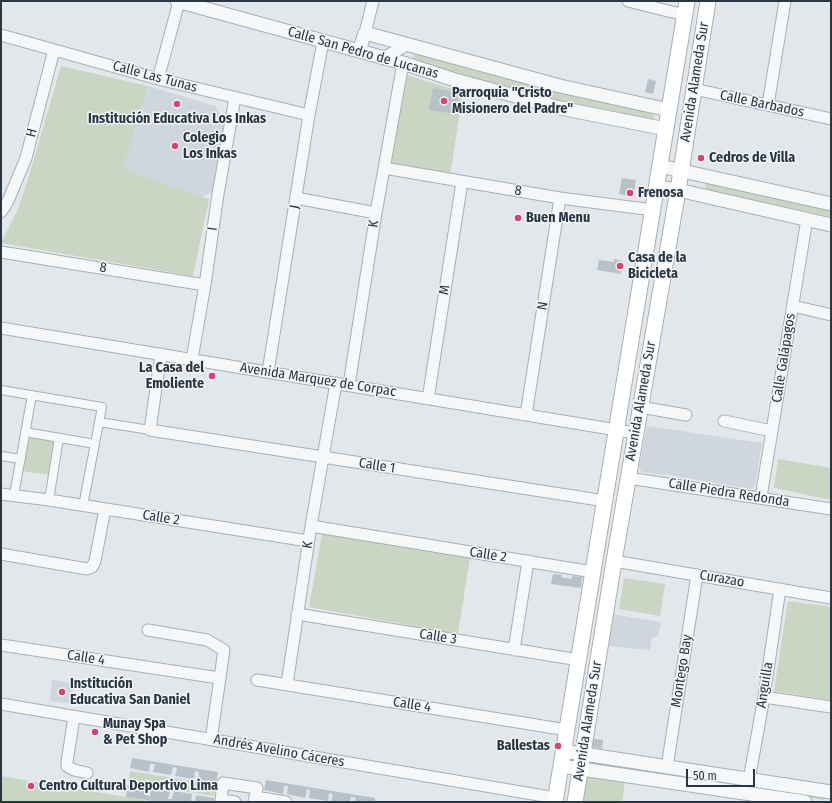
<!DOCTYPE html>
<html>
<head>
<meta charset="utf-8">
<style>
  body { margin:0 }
  #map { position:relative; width:832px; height:803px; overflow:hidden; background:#e2e7eb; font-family:"Fira Sans Condensed",sans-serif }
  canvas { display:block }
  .frame { position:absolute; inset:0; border:2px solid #2a3743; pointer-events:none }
  .scale { position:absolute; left:686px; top:769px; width:69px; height:18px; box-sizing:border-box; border:2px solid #2a3743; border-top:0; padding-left:5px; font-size:12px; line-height:14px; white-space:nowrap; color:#2a3743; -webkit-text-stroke:3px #f2f5f8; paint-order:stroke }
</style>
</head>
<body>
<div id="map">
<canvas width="832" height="803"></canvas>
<div class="frame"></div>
<div class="scale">50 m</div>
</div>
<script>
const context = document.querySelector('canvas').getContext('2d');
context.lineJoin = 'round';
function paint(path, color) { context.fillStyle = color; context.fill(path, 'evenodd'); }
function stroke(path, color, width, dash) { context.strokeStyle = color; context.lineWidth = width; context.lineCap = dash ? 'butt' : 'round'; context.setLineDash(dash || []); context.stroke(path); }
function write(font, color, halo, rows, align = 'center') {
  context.font = font + ' "Fira Sans Condensed",sans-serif'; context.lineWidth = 3; context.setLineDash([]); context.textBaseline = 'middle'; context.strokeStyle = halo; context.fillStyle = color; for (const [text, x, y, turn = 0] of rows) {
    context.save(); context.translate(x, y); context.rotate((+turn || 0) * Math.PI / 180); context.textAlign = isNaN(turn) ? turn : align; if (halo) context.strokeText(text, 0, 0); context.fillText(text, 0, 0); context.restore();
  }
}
paint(new Path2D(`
  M 148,86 L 215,106 L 225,122 L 214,191 L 202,197 L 122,170 Z
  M 647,426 L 762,443 L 755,486 L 751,489 L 673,476 L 672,475 L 666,474 L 664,475 L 642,472 L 639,468 Z
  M 612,614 L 661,622 L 658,637 L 652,637 L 650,650 L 607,646 Z
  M 52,680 L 74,683 L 72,704 L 50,701 Z`), '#d0d6dd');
paint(new Path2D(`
  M 417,54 L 534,85 L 650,112 L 655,116 L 654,118 L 649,120 L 534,97 L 412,61 L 414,55 Z
  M 61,66 L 148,86 L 123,169 L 209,199 L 193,276 L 1,243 L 18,209 L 32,166 Z
  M 406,75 L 463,92 L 450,176 L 389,165 Z
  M 706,180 L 831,208 L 831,217 L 705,189 Z
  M 25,432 L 59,438 L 53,475 L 19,471 Z
  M 778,459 L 831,468 L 831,500 L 774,488 Z
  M 322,534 L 470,557 L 458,634 L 309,607 Z
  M 624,578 L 665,584 L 660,616 L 619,609 Z
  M 788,601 L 831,607 L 831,700 L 774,691 Z
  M 597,760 L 825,794 L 824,800 L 596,765 Z
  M 130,771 L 216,785 L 214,796 L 128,782 Z
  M 583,774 L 625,780 L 622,802 L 578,802 Z
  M 1,776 L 155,802 L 1,802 Z`), '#cad5c3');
paint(new Path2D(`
  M 648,79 L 656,81 L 653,94 L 645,92 Z
  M 433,88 L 459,93 L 455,114 L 429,110 Z
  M 622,178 L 636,180 L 633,197 L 619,194 Z
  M 614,259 L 623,261 L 621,274 L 597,270 L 599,260 L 614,262 Z
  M 553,574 L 562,575 L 561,577 L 572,579 L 572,576 L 582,577 L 581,588 L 551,584 Z
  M 591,738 L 603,740 L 602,749 L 592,747 L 590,743 Z
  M 132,758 L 218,772 L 216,783 L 198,780 L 199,772 L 195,771 L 194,779 L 175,776 L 177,768 L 173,767 L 171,775 L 153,772 L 155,764 L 150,764 L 149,772 L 130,768 Z
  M 266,780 L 375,798 L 375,802 L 355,802 L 356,798 L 351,797 L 350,802 L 331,802 L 333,794 L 329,793 L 328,801 L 309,798 L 310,790 L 307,789 L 305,798 L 287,794 L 288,786 L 284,786 L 283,794 L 264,790 Z
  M 128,784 L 147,787 L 145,795 L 150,796 L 151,788 L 170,791 L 168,799 L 172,799 L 174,791 L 192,794 L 191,802 L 159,802 L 126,797 Z
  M 196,795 L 214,798 L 214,802 L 195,802 Z`), '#b9c1c8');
const pedestrian = new Path2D(`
  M 1,390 L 102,407 L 83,506
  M 99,422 L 150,430
  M 25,432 L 95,444
  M 1,456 L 21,459
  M 14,495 L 32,395
  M 49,500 L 59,438`);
const minor = new Path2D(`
  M 628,1 L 684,15
  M 365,33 L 373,1
  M 1,35 L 158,79 L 309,115
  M 383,58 L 407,45
  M 158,79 L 179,2
  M 694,89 L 831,119
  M 768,105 L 785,1
  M 384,168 L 560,198 L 653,210
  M 296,198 L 376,213
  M 1,212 L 8,201 L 26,158 L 54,50
  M 1,252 L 205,285
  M 793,306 L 831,315
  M 1,328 L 635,433
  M 161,354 L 150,430 L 605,501
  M 192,359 L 205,285 L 218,194 L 235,98
  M 268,372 L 309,115 L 323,42
  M 349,385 L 376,213 L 403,63
  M 428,399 L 462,182
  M 640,407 L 686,415
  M 526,415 L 560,198
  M 724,421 L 772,431
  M 628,478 L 831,509
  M 1,494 L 49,500 L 308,541
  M 761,497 L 807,219
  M 311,526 L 593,572
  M 1,554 L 87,569 L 92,567 L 95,561 L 105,509
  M 614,561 L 831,598
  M 297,614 L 579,660
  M 148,630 L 207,640 L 224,650 L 211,740
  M 1,645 L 219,678
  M 514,650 L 528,561
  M 257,680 L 567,730
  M 287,684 L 311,526 L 336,383
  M 764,697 L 831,707
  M 1,704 L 556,798
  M 74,717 L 67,762 L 67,766 L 74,770 L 87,773
  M 667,767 L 697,575
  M 749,780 L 764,697 L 780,589
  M 255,797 L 286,802
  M 235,802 L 221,800 L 223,783 L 257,788 L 254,802`);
const tertiary = new Path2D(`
  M 177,1 L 403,63 L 455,80 L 560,108 L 666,129
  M 359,51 L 365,33 L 560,86 L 669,110
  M 660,166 L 831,204
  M 657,187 L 678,190 L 831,225
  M 564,751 L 831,792
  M 561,766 L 805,802`);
const secondary = new Path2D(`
  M 555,802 L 687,1
  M 575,802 L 614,561 L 678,190 L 708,1`);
stroke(pedestrian, '#a7afb5', 10);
stroke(minor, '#a7afb5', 13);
stroke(tertiary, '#a7afb5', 15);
stroke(secondary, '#a7afb5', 17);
stroke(pedestrian, '#f5f7f9', 8);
stroke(minor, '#f5f7f9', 11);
stroke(tertiary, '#f5f7f9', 13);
stroke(secondary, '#fff', 15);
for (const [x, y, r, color] of [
  [444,101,4,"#d04772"],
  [177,104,4,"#d04772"],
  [175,146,4,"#d04772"],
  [701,158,4,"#d04772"],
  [630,193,4,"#d04772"],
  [518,218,4,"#d04772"],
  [620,266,4,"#d04772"],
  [212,376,4,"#d04772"],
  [62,692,4,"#d04772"],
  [95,732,4,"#d04772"],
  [558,746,4,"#d04772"],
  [31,786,4,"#d04772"]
]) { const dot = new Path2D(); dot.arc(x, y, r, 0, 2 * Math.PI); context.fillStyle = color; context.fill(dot); stroke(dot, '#f2f5f8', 1.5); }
write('14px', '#2a3743', '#f2f5f8', [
  ["Calle San Pedro de Lucanas",363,53,16],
  ["Calle Las Tunas",155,77,15],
  ["Avenida Alameda Sur",695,82,-81],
  ["Calle Barbados",762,104,12],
  ["H",32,133,-76],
  ["8",518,191,9],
  ["J",295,207,-81],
  ["K",374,224,-81],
  ["I",213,229,-82],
  ["8",103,268,9],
  ["M",445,290,-81],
  ["N",543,306,-81],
  ["Calle Galápagos",784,358,-81],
  ["Avenida Marquez de Corpac",318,380,9],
  ["Avenida Alameda Sur",641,401,-80],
  ["Calle 1",377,466,9],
  ["Calle Piedra Redonda",729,493,9],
  ["Calle 2",161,518,9],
  ["K",308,545,-81],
  ["Calle 2",488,555,9],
  ["Curazao",722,579,10],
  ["Calle 3",438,637,9],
  ["Calle 4",86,658,9],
  ["Montego Bay",682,671,-81],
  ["Anguilla",765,685,-81],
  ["Calle 4",412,705,9],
  ["Avenida Alameda Sur",588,721,-81],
  ["Andrés Avelino Cáceres",279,751,10]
]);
write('bold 14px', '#2a3743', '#f2f5f8', [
  ["Parroquia \"Cristo",452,93],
  ["Misionero del Padre\"",452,109],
  ["Institución Educativa Los Inkas",177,119,"center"],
  ["Colegio",183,138],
  ["Los Inkas",183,154],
  ["Cedros de Villa",709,158],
  ["Frenosa",638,193],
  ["Buen Menu",526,218],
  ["Casa de la",628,258],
  ["Bicicleta",628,274],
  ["La Casa del",204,368,"right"],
  ["Emoliente",204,384,"right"],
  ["Institución",70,684],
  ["Educativa San Daniel",70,700],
  ["Munay Spa",103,724],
  ["& Pet Shop",103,740],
  ["Ballestas",550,746,"right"],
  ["Centro Cultural Deportivo Lima",39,786]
], 'left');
</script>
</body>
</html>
